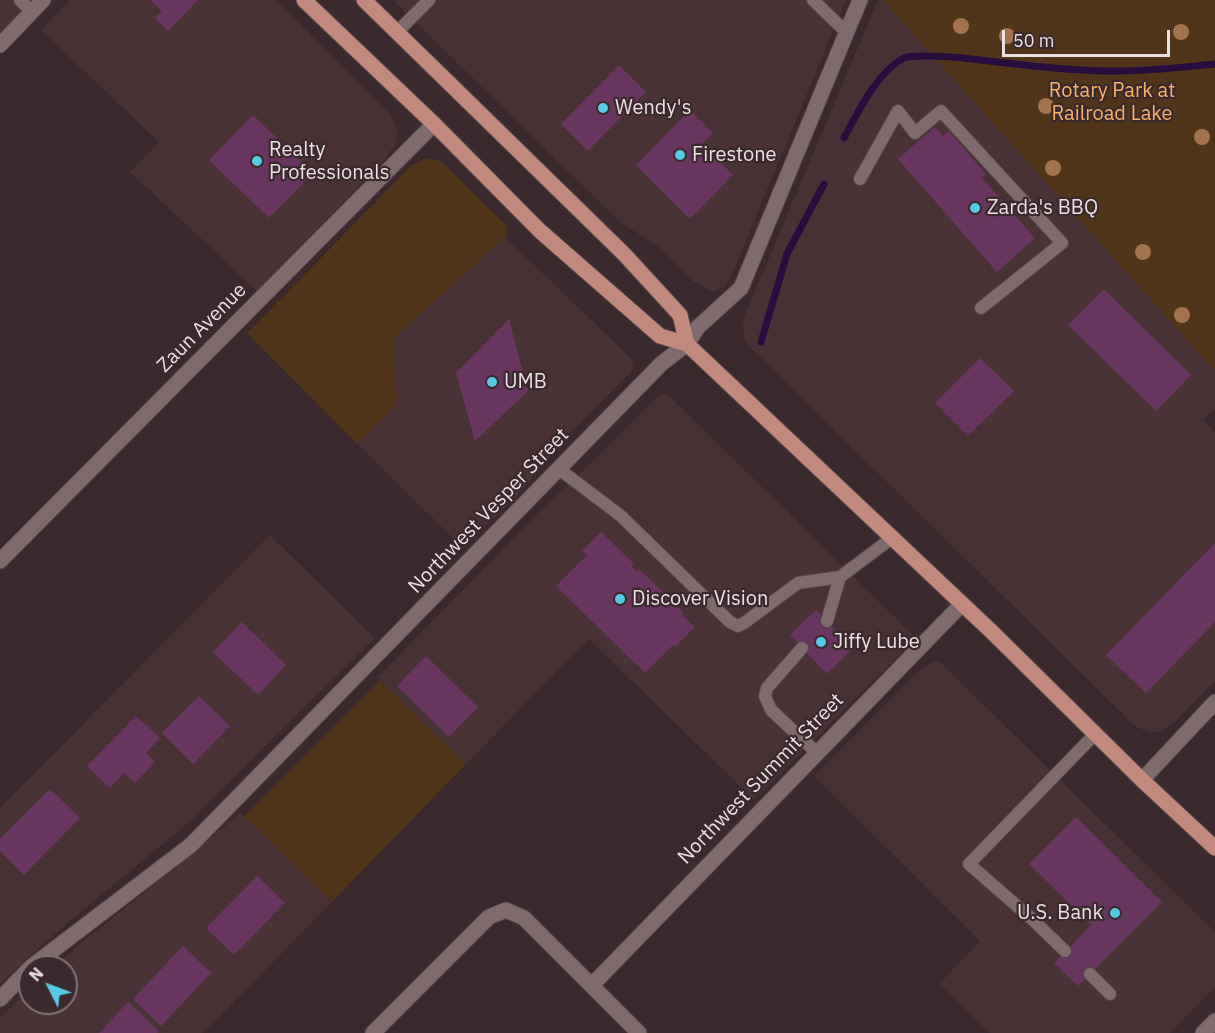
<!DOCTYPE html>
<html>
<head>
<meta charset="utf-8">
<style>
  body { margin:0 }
  #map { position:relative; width:1215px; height:1033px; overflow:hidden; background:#3a292d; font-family:"IBM Plex Sans",sans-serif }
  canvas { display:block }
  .north { position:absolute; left:18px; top:955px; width:60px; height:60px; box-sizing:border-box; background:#3a292d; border:2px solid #817275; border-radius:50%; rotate:312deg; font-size:16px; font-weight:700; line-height:24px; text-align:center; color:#ece0e2 }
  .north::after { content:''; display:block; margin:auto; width:21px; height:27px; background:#58c9e3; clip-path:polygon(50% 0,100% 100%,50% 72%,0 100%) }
  .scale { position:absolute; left:1002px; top:30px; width:168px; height:27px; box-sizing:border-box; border:3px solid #ece0e2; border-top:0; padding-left:8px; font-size:18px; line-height:21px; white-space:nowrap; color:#ece0e2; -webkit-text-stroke:4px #3a292d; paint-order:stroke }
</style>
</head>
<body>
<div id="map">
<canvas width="1215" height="1033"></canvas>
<div class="north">N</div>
<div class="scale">50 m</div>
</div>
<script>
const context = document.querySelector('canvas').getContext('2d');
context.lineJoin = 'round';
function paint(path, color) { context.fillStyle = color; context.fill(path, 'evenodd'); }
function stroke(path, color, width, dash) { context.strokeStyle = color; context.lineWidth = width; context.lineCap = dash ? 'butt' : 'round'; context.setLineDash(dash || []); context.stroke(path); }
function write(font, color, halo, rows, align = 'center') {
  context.font = font + ' "IBM Plex Sans",sans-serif'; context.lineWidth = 4.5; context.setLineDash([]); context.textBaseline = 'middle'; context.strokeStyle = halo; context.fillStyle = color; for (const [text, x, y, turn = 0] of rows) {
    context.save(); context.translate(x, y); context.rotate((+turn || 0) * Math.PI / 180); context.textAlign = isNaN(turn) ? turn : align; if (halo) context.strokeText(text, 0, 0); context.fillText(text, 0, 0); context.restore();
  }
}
paint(new Path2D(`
  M 0,0 L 32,0 L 0,33 Z
  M 71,0 L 275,0 L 388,111 L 396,125 L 398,134 L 396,143 L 385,159 L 257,291 L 130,172 L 159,142 L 41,30 Z
  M 393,0 L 846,0 L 730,279 L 725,286 L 712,292 L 691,280 L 659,247 L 620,222 Z
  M 878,0 L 883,0 L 1215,370 L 1215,409 L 1203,420 L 1215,432 L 1215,681 L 1171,725 L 1157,732 L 1149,732 L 1135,726 L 751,348 L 745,341 L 743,324 L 745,315 Z
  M 505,237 L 635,362 L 630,373 L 554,450 L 517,496 L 463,548 L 357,444 L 397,404 L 393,339 Z
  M 666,393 L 912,634 L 910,641 L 904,650 L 754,800 L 589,639 L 466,764 L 378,677 L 538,513 L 595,459 L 657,397 Z
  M 270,535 L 375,638 L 187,824 L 59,930 L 0,983 L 0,808 Z
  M 933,662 L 940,662 L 1215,932 L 1215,987 L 1170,1033 L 989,1033 L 939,984 L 980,941 L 814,776 L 923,667 Z
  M 240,813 L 332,902 L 203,1033 L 0,1033 L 0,1018 L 30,989 L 30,1003 L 66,1003 L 66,967 L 54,967 L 80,944 L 195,852 Z`), '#493236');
paint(new Path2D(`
  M 883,0 L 1215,0 L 1215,371 Z
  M 426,158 L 440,161 L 446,166 L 505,224 L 507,233 L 505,237 L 393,339 L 397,404 L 357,444 L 247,333 L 411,166 Z
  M 380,680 L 466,764 L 332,902 L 244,816 Z`), '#50351a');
stroke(new Path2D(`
  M 844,138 C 858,112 877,72 904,58 C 911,54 953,57 963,58 C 1015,64 1067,71 1119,71 C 1151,71 1183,67 1215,64
  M 761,342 L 787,254 L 824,184`), '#280d3f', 7);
paint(new Path2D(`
  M 150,0 L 198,0 L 168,31 L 155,18 L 162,11 Z
  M 619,65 L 646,92 L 588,151 L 561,124 Z
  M 690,110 L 713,133 L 702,144 L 733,175 L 690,219 L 636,165 Z
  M 253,115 L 313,173 L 269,218 L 209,160 Z
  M 935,127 L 943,136 L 949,131 L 986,174 L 982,178 L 1035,238 L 997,272 L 898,159 Z
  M 1104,289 L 1191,375 L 1156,411 L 1068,325 Z
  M 509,319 L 528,391 L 475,441 L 456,373 Z
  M 980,358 L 1014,391 L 968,436 L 935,403 Z
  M 601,532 L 634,564 L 632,567 L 637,571 L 639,569 L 683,612 L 681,614 L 695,627 L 675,647 L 673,645 L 645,673 L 556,586 L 587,555 L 582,551 Z
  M 1215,543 L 1215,622 L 1146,693 L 1106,655 Z
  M 816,610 L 853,648 L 827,674 L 790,635 Z
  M 242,622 L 286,665 L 258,695 L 213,652 Z
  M 426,656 L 478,707 L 449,737 L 397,686 Z
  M 199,696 L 230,726 L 193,764 L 162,733 Z
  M 136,716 L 160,738 L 146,753 L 155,762 L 135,783 L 124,773 L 110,788 L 87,766 Z
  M 50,789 L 80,818 L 24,875 L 0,851 L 0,839 Z
  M 1076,817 L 1162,902 L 1078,986 L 1054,963 L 1091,925 L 1029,864 Z
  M 257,876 L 285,903 L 234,955 L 206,928 Z
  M 183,946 L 211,973 L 161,1026 L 133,999 Z
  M 128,1002 L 159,1031 L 157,1033 L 99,1033 Z`), '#67355d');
const service = new Path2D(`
  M 20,0 L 32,12
  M 813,0 L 847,33
  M 397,32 L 429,0
  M 860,179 L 898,111 L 915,133 L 941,111 L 1062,243 L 981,308
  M 559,469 L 621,516 L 730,622 L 738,626 L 744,623 L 798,583 L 840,577 L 892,538
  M 827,621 L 840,577
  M 802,648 L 767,688 L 765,696 L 771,710 L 816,752
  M 1065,951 L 1033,920 L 969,864 L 1095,734
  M 1090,974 L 1110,994`);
const minor = new Path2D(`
  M 0,45 L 43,0
  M 0,561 L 434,124
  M 1142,780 L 1215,702
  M 31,967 L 191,845 L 662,363 L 687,344 L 698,327 L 741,288 L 860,0
  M 592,985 L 962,604
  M 0,999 L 30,968
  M 373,1033 L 489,917 L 506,910 L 524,918 L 639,1033
  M 1203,1033 L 1215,1021`);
const primary = new Path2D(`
  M 304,0 L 434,124 L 540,231 L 660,336 L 687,344 L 992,632 L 1142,780 L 1215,848
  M 364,0 L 624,254 L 680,315 L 687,344`);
stroke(service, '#56474a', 14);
stroke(minor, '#56474a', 17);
stroke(primary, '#56474a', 17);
stroke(service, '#7f6a6e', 12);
stroke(minor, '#7f6a6e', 15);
stroke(primary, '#c2897e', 15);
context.fillStyle = '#a2734d';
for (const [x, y] of [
  [961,26],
  [1181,32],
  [1007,36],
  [1046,106],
  [1202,137],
  [1053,168],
  [1143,252],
  [1182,315]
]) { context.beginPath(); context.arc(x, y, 8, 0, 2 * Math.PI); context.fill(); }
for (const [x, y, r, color] of [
  [603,108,6,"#58c9e3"],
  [680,155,6,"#58c9e3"],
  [257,161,6,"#58c9e3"],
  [975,208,6,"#58c9e3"],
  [492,382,6,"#58c9e3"],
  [620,599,6,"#58c9e3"],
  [821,642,6,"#58c9e3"],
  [1115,913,6,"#58c9e3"]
]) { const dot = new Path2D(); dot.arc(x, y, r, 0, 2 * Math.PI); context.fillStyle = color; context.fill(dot); stroke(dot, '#3a292d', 2); }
write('20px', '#f7b068', '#3a292d', [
  ["Rotary Park at",1112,91],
  ["Railroad Lake",1112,114]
]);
write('20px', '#ece0e2', '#3a292d', [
  ["Wendy's",615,108],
  ["Realty",269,150],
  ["Professionals",269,173],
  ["Firestone",692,155],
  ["Zarda's BBQ",987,208],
  ["UMB",504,382],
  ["Discover Vision",632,599],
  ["Jiffy Lube",833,642],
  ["U.S. Bank",1103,913,"right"]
], 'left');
write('20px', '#ece0e2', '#3a292d', [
  ["Zaun Avenue",202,328,-45],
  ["Northwest Vesper Street",489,511,-46],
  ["Northwest Summit Street",761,779,-46]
]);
</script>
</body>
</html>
